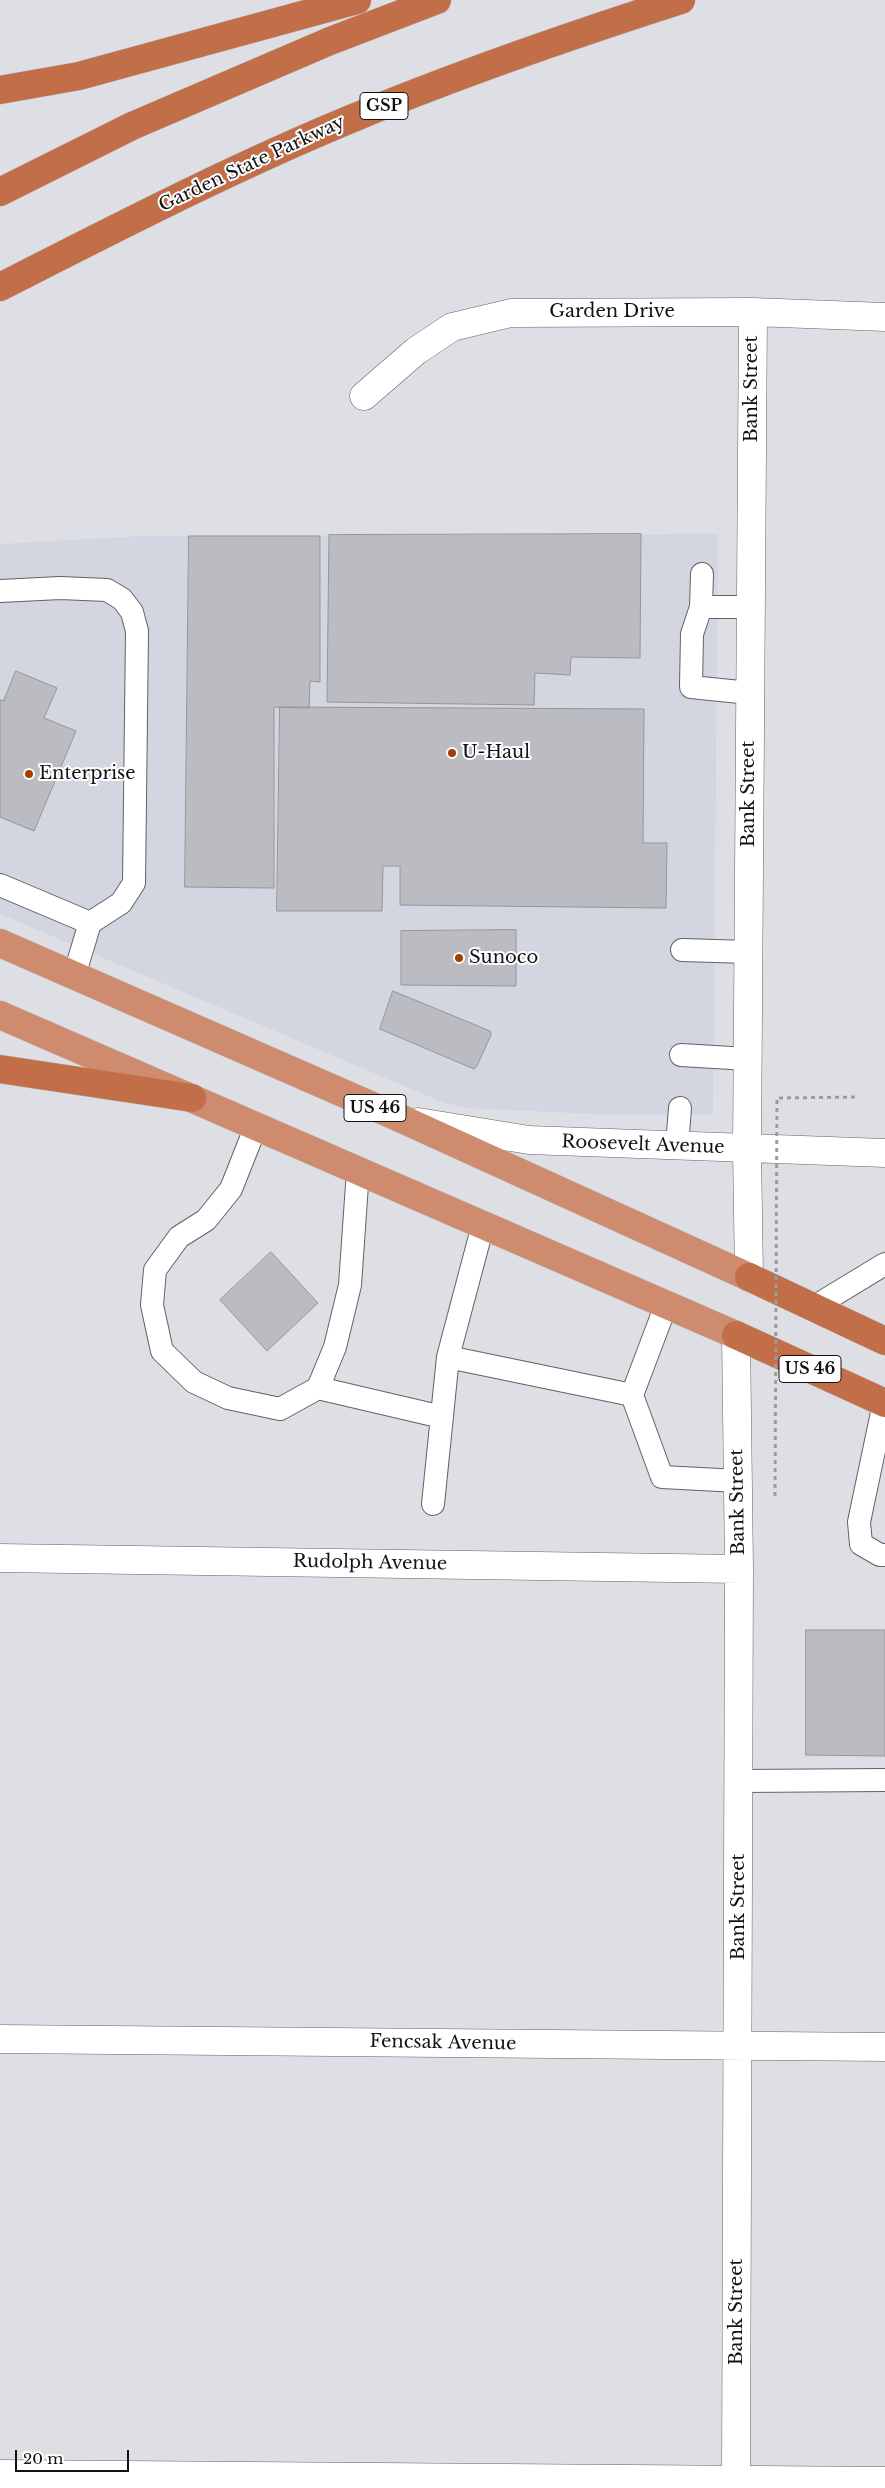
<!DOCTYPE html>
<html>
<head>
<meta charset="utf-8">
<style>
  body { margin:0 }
  #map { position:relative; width:885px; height:2488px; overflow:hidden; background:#dedfe4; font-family:"Libre Baskerville",serif }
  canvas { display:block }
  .scale { position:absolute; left:15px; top:2450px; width:114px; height:22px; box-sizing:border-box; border:2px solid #121213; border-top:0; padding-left:6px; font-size:15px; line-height:18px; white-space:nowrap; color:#121213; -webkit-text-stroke:4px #fff; paint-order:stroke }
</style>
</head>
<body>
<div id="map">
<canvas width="885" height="2488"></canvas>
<div class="scale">20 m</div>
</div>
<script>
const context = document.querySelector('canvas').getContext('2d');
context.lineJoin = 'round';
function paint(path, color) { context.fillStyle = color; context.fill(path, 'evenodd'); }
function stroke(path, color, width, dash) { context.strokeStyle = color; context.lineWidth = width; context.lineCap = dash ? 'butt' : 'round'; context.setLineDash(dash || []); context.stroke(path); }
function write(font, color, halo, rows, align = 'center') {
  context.font = font + ' "Libre Baskerville",serif'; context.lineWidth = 4; context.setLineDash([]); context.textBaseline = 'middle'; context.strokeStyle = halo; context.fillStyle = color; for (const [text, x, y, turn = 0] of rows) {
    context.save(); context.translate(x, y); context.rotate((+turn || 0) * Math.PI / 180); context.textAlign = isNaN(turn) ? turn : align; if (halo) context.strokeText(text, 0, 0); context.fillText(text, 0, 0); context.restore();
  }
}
paint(new Path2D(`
  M 718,534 L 713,1114 L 615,1115 L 467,1108 L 444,1103 L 0,914 L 0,544 L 142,536 Z`), '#d3d5e1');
const building = new Path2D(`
  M 641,534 L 640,658 L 571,657 L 570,675 L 535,673 L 534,705 L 327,702 L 329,535 Z
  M 189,536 L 320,536 L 320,682 L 310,681 L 309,708 L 274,707 L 274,888 L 185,887 Z
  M 16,671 L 57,688 L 44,718 L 76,731 L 34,831 L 0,817 L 0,700 L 3,701 Z
  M 280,707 L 644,709 L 643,843 L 667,843 L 666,908 L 400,905 L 400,866 L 383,866 L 382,911 L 277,911 Z
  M 516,930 L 516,986 L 401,985 L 401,931 Z
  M 393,991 L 490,1031 L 491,1035 L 477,1066 L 474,1069 L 380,1029 Z
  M 271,1252 L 318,1303 L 267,1351 L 220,1300 Z
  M 806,1630 L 885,1630 L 885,1756 L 806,1755 Z`);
paint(building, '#bbbcc1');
stroke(building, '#95969a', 1);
const service = new Path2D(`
  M 702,574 L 701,607 L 692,634 L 691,687 L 750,693
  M 0,591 L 60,588 L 107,590 L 122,599 L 132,612 L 137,631 L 134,883 L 121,903 L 90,923 L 74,976
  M 701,607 L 751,607
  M 0,885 L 90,923
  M 682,950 L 748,952
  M 681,1055 L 748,1059
  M 256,1126 L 231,1189 L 206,1220 L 179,1237 L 155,1270 L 152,1305 L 162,1351 L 194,1382 L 228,1398 L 280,1409 L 318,1388 L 335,1347 L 350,1285 L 358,1170
  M 677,1146 L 680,1108
  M 814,1307 L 885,1264
  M 448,1357 L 483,1225
  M 318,1388 L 442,1417
  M 632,1395 L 666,1305
  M 884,1403 L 859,1522 L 861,1544 L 880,1555 L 885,1555
  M 433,1504 L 448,1357 L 632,1395 L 662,1477 L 738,1481
  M 739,1781 L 885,1780`);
const minor = new Path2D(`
  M 364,396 L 416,351 L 452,327 L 511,313 L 753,312 L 885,317
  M 418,1122 L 529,1140 L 885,1153
  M 749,1277 L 747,1150 L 753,312
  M 736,1335 L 739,1569 L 736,2479
  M 0,1558 L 739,1569
  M 0,2039 L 885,2047
  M 0,2474 L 885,2481`);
const trunk = new Path2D(`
  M 0,943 L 402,1119 L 749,1277
  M 0,1015 L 736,1335`);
const motorway = new Path2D(`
  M 0,90 L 79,76 L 357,0
  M 0,192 L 132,126 L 330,41 L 437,0
  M 0,287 C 118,227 236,166 358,116 C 464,72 572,35 681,0
  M 0,1069 L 192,1098
  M 749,1277 L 885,1341
  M 736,1335 L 885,1403`);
stroke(service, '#616266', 24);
stroke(minor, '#616266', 29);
stroke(trunk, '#bdbdbd', 29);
stroke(motorway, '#bdbdbd', 29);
stroke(service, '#fff', 22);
stroke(minor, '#fff', 28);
stroke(trunk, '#ce8b6e', 28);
stroke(motorway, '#c26e49', 28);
stroke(new Path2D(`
  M 775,1496 L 777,1098 L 858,1097`), '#9b9c9f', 3, [4, 4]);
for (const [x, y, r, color] of [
  [452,753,5,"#a23f03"],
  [29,774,5,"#a23f03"],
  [459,958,5,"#a23f03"]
]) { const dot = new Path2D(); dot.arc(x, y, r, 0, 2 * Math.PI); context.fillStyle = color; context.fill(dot); stroke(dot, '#fff', 2); }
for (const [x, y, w] of [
  [384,106,48],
  [375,1108,62],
  [810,1369,62]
]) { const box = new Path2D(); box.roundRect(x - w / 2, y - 13.5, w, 27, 4); context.fillStyle = '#fff'; context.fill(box); stroke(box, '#121213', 1); }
write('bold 16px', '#121213', null, [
  ["GSP",384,106],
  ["US 46",375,1108],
  ["US 46",810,1369]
]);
write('18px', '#121213', '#fff', [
  ["Garden State Parkway",252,164,-25],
  ["Garden Drive",612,312],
  ["Bank Street",752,389,-90],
  ["Bank Street",749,794,-90],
  ["Roosevelt Avenue",643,1145,2],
  ["Bank Street",738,1502,-91],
  ["Rudolph Avenue",370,1563,1],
  ["Bank Street",739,1907,-90],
  ["Fencsak Avenue",443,2043,1],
  ["Bank Street",737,2312,-90]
]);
write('18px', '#121213', '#fff', [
  ["U-Haul",462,753],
  ["Enterprise",39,774],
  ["Sunoco",469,958]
], 'left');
</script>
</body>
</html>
